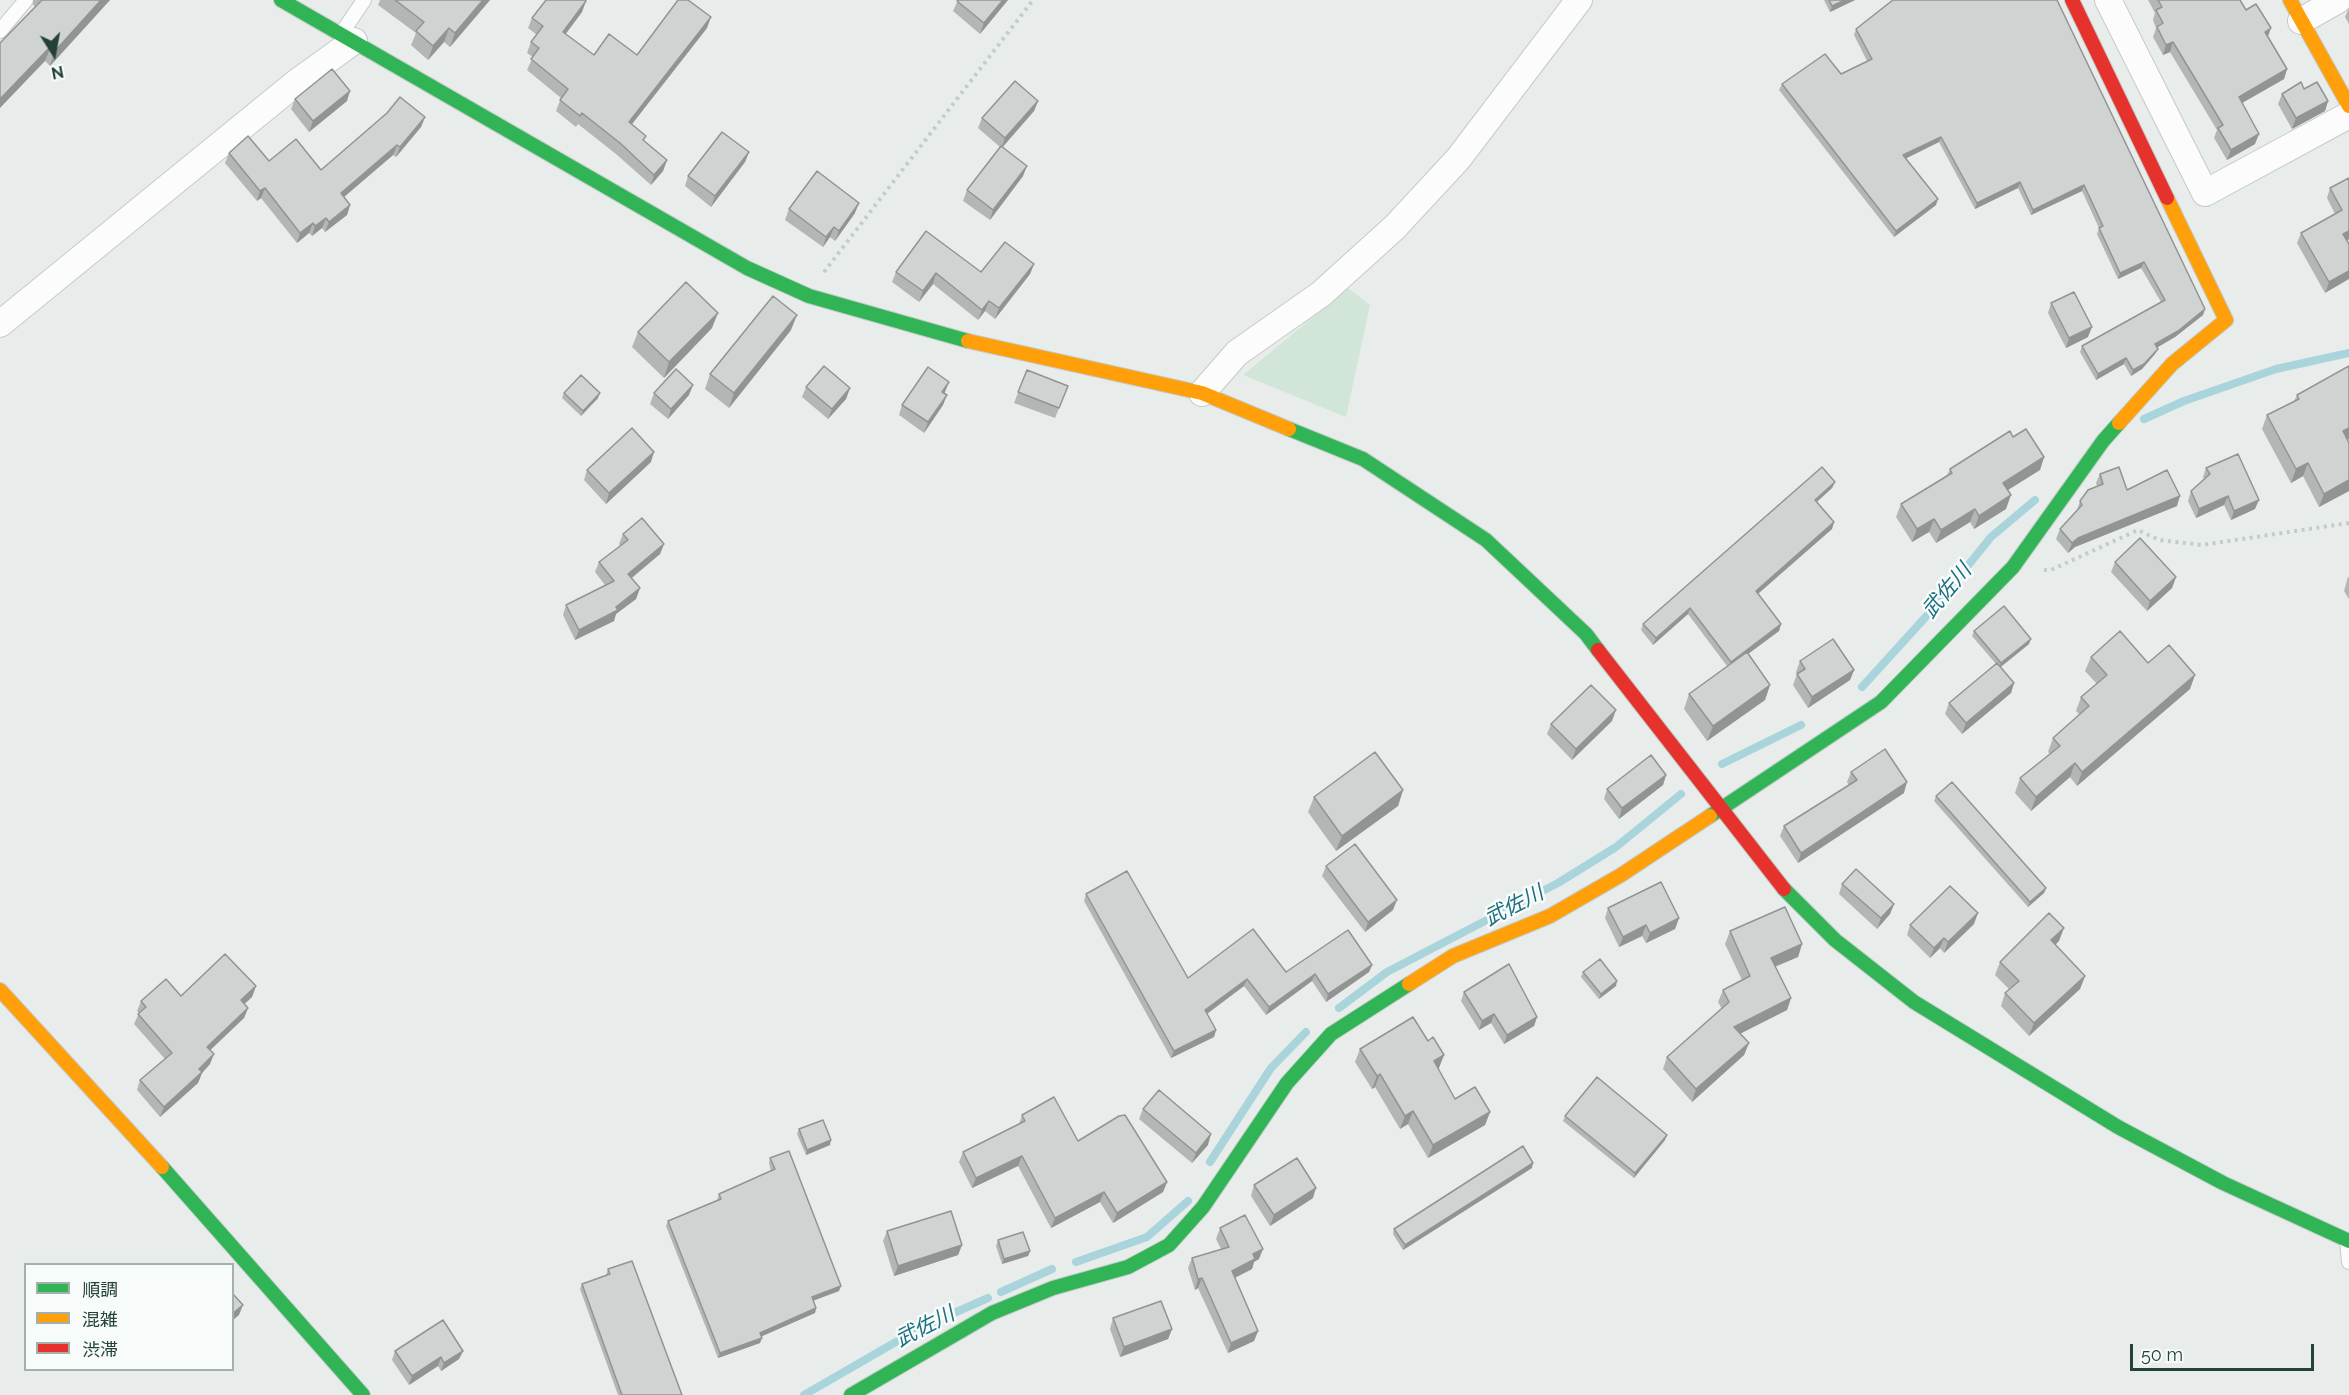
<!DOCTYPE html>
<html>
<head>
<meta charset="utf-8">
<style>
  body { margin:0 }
  #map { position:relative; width:2349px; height:1395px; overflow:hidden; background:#e8edeb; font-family:Raleway,"Noto Sans JP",sans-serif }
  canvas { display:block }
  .legend { position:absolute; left:24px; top:1263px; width:210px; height:108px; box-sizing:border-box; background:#f7fbf9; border:2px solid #a3b1ad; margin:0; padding:8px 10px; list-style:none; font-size:18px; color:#24423a }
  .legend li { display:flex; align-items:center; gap:12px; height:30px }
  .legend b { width:30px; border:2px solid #a3b1ad }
  .north { position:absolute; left:24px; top:24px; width:60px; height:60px; -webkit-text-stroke:4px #f7fbf9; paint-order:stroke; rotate:169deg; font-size:16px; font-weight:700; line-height:24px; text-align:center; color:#24423a }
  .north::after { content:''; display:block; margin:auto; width:21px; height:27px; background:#24423a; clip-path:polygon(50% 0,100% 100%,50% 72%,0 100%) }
  .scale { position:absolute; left:2130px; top:1344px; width:184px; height:27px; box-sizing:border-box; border:3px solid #24423a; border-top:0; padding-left:8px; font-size:18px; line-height:21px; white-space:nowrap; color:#24423a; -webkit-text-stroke:4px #f7fbf9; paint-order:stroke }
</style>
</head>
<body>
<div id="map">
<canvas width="2349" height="1395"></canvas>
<ul class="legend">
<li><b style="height:8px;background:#30b455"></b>順調</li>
<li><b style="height:8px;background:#ff9f0a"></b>混雑</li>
<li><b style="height:8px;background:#e5322d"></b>渋滞</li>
</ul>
<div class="north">N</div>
<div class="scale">50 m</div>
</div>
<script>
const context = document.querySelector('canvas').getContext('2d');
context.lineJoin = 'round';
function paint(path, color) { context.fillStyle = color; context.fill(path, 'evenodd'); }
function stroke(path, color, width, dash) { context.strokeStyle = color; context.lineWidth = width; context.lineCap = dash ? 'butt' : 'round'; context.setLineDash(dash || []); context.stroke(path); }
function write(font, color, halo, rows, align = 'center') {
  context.font = font + ' Raleway,"Noto Sans JP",sans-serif'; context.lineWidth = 5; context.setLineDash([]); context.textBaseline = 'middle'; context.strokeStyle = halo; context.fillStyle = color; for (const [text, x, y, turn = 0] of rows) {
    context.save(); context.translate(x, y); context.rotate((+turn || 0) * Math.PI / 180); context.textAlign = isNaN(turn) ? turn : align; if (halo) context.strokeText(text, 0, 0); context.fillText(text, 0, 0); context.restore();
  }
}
paint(new Path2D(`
  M 1348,288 L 1370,305 L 1346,417 L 1243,375 Z`), '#d1e6d8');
stroke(new Path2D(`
  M 2144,419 L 2184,401 L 2276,369 L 2349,353
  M 1862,687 L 1932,610 L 1991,537 L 2035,500
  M 1722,764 L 1801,725
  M 1339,1008 L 1387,972 L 1558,883 L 1616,847 L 1681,794
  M 1210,1162 L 1271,1068 L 1306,1032
  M 1076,1262 L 1147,1237 L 1188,1201
  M 1001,1292 L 1052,1269
  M 804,1395 L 920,1328 L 988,1298`), '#a9d4db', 8);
const lane = new Path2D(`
  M 0,31 L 26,0
  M 341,34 L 364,0
  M 2347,1240 L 2349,1262`);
const street = new Path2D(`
  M 2108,0 L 2205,193 L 2349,115
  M 2301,21 L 2338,0
  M 0,324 L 297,82 L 354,41
  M 1202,393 L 1237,353 L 1321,294 L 1395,227 L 1458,159 L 1579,0`);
const fast = new Path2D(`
  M 281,0 L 747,268 L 809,296 L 968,341
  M 1289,429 L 1363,459 L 1486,540 L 1586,634 L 1598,650
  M 1710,816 L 1881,702 L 2013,567 L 2103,441 L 2119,423
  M 1784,889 L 1835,940 L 1914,1002 L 2118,1127 L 2223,1183 L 2349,1241
  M 162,1167 L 363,1395
  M 851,1395 L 992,1313 L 1053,1288 L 1128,1267 L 1169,1245 L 1203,1207 L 1287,1083 L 1331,1034 L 1409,984`);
const slow = new Path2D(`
  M 2290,0 L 2349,106
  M 968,341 L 1202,393 L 1289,429
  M 2119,423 L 2172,364 L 2226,320 L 2167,198
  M 1409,984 L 1453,956 L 1550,916 L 1621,875 L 1710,816
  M 0,990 L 162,1167`);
const jam = new Path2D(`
  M 2072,0 L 2167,198
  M 1598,650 L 1784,889`);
stroke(lane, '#c5cac8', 16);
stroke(street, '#c5cac8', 28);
stroke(fast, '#c3cbc8', 16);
stroke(slow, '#c3cbc8', 16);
stroke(jam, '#c3cbc8', 16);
stroke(new Path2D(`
  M 824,272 L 1033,0
  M 2044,570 L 2051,570 L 2138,530 L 2159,540 L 2202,545 L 2349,523`), '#c3ccca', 4, [3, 4.5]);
stroke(lane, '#fcfcfc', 14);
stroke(street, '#fcfcfc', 26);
stroke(fast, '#30b455', 14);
stroke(slow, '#ff9f0a', 14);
stroke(jam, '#e5322d', 14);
paint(new Path2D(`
  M 33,0 L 110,0 L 50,66 L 45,61 L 35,6 L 33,5 Z
  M 380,0 L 490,0 L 450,47 L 444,42 L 428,60 L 411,45 L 416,33 L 378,5 Z
  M 958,0 L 1008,0 L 980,34 L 953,11 Z
  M 1824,0 L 1855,0 L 1830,12 Z
  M 2148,0 L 2240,0 L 2246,10 L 2268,36 L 2287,69 L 2284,79 L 2242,103 L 2255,144 L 2227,160 L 2214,138 L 2217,130 L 2170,52 L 2163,55 L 2153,37 L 2156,28 L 2153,20 L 2155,13 Z
  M 2057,2 L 2205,309 L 2203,315 L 2175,337 L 2157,347 L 2155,354 L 2142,369 L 2131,376 L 2124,364 L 2096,380 L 2080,352 L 2082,346 L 2161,302 L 2141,268 L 2118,279 L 2097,234 L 2099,228 L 2082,191 L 2031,215 L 2018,188 L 1975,209 L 1939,142 L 1906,158 L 1936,205 L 1894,237 L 1779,90 L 1782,84 L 1841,74 L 1867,61 L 1854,35 L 1856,29 Z
  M 2349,8 L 2349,24 L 2345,17 Z
  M 582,12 L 565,34 L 594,55 L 637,55 L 707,28 L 632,124 L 644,141 L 667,160 L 663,171 L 651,185 L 616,154 L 578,124 L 576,127 L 556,111 L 561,98 L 527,70 L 533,57 L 527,53 L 531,42 L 537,35 L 528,28 L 532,18 Z
  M 2304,89 L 2328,101 L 2325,111 L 2292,129 L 2278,104 L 2282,94 Z
  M 295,99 L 347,101 L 309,132 L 291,109 Z
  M 1038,101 L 1034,111 L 1002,147 L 1023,176 L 990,220 L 963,201 L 967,190 L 1000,147 L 978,128 L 982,118 Z
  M 425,117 L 421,127 L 396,157 L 393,155 L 344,197 L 350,205 L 347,215 L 325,232 L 322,228 L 312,236 L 309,233 L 297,243 L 261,198 L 257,201 L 225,163 L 229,153 L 269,161 L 321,170 Z
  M 749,152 L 745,162 L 711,207 L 685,186 L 688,176 Z
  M 2349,178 L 2349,239 L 2347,241 L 2325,293 L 2297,243 L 2301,233 L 2335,214 L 2327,198 L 2330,188 Z
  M 789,209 L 855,213 L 835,241 L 830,237 L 823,247 L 785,220 Z
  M 1034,264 L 1030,274 L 995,319 L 985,311 L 978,320 L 933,284 L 919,302 L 892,282 L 896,272 L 981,272 Z
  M 2051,303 L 2088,337 L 2066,348 L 2048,313 Z
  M 712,328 L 664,378 L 632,347 L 638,332 Z
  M 791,330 L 729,408 L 705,389 L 710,374 Z
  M 2349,366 L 2349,439 L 2347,440 L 2349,443 L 2349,491 L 2319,507 L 2303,476 L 2291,483 L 2262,429 L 2267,415 L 2294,401 L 2297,395 Z
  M 1027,370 L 1068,386 L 1055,418 L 1014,403 Z
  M 806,387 L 850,388 L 846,399 L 828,419 L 802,397 Z
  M 945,392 L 943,405 L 924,433 L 899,415 L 902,405 Z
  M 564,393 L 598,398 L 581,416 L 562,398 Z
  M 654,393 L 689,395 L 668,419 L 650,404 Z
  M 2013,437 L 2044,457 L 2040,470 L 2008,490 L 2006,509 L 1974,529 L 1970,522 L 1936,543 L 1929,532 L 1912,542 L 1896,517 L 1901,504 L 1947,475 L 1950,469 Z
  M 651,462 L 606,504 L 584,480 L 587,470 Z
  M 2206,468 L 2255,509 L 2231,520 L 2224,505 L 2196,518 L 2188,501 L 2191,491 L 2204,479 L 2203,477 Z
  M 2100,474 L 2127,490 L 2177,506 L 2075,547 L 2068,553 L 2056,539 L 2060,529 L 2077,510 L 2080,501 L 2097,486 L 2096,483 Z
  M 1835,482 L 1832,488 L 1817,502 L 1834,522 L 1832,529 L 1758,594 L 1781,624 L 1779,631 L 1748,654 L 1770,685 L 1765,700 L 1707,741 L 1684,709 L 1689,694 L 1727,666 L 1688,614 L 1653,645 L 1641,630 L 1643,624 Z
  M 623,534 L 664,544 L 660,554 L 632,578 L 640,588 L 636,599 L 616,614 L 614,621 L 575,640 L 563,615 L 566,605 L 605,585 L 595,572 L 599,562 L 620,546 L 619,544 Z
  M 2115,562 L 2176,577 L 2172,588 L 2147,611 L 2111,572 Z
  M 2348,577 L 2349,577 L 2349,599 L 2344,591 Z
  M 1974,631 L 2029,644 L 2001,667 L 2014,683 L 2011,693 L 1962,734 L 1945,714 L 1949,703 L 1996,664 L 1972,636 Z
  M 2091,657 L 2148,663 L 2190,689 L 2077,786 L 2070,777 L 2031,811 L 2015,793 L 2020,778 L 2050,754 L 2048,752 L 2053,738 L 2080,715 L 2076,711 L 2081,697 L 2097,684 L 2085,671 Z
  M 1800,661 L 1854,670 L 1850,680 L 1808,708 L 1793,685 L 1797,674 L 1796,672 Z
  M 1612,721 L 1572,760 L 1547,734 L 1551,724 Z
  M 1851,772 L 1904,793 L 1798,863 L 1780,836 L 1784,826 L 1849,785 L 1847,782 Z
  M 1666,775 L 1663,785 L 1619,819 L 1604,799 L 1607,789 Z
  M 1403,790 L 1398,806 L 1336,851 L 1308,812 L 1314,797 Z
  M 1936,796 L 2046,888 L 2044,893 L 2028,907 L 1934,801 Z
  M 1326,866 L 1393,910 L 1365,932 L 1322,876 Z
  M 1842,884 L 1894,904 L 1890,914 L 1877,929 L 1839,894 Z
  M 1086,894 L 1188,978 L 1286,972 L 1372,965 L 1369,972 L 1326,1002 L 1312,981 L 1266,1015 L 1244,986 L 1207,1013 L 1216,1030 L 1214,1037 L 1171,1058 L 1084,901 Z
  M 1608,908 L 1679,918 L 1675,929 L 1646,943 L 1642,936 L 1619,947 L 1605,918 Z
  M 1974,924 L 1944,953 L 1940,948 L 1930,958 L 1907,935 L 1910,925 Z
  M 1730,931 L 1802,944 L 1798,957 L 1775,967 L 1791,998 L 1787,1010 L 1740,1033 L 1749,1043 L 1744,1055 L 1692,1102 L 1663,1069 L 1667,1057 L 1722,1009 L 1718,1002 L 1723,990 L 1742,980 L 1725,944 Z
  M 2059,941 L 2055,945 L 2085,976 L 2080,989 L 2029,1036 L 2001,1006 L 2005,993 L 2009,989 L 1995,975 L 2000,962 Z
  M 1583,972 L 1616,986 L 1599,999 L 1581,977 Z
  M 256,986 L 252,997 L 244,1004 L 248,1008 L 244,1018 L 210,1050 L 210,1064 L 202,1073 L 198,1083 L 160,1117 L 137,1090 L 140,1080 L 165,1059 L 134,1024 L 139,1013 L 137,1011 L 141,1001 Z
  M 1464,992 L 1537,1017 L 1534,1026 L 1504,1044 L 1491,1023 L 1479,1030 L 1461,1001 Z
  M 1428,1041 L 1444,1055 L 1438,1069 L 1455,1099 L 1490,1112 L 1485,1125 L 1428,1158 L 1408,1124 L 1400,1129 L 1375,1087 L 1372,1089 L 1355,1062 L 1360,1049 Z
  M 1143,1109 L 1208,1145 L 1192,1163 L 1139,1119 Z
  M 1022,1115 L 1167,1182 L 1163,1192 L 1113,1223 L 1100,1202 L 1051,1228 L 1018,1166 L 972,1188 L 959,1162 L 963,1152 L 1019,1124 Z
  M 1565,1116 L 1665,1140 L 1634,1178 L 1563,1121 Z
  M 799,1129 L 830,1145 L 806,1155 L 797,1134 Z
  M 770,1158 L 839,1291 L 813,1300 L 816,1308 L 815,1313 L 761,1336 L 760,1343 L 718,1358 L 666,1226 L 668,1221 L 717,1200 L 719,1194 L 771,1171 L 769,1163 Z
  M 1532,1168 L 1403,1250 L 1393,1234 L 1394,1229 Z
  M 1254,1185 L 1313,1198 L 1270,1226 L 1251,1196 Z
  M 1220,1228 L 1259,1259 L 1254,1262 L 1252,1269 L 1235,1278 L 1258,1331 L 1254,1341 L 1228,1353 L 1198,1288 L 1195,1290 L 1188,1268 L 1192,1258 L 1221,1249 L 1216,1239 Z
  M 887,1231 L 962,1245 L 958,1255 L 894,1276 L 883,1241 Z
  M 998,1240 L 1030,1251 L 1028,1256 L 1002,1264 L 996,1246 Z
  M 608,1269 L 682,1395 L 618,1395 L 580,1289 L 582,1284 L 606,1275 Z
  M 1113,1318 L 1172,1329 L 1168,1339 L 1120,1357 L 1110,1329 Z
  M 395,1351 L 463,1351 L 459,1359 L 441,1371 L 438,1366 L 409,1385 L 392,1360 Z`), '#b2b6b5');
paint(new Path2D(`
  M 101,0 L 110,0 L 50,66 L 55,51 Z
  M 483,0 L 490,0 L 450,47 L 455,33 Z
  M 1003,0 L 1008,0 L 980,34 L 984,23 Z
  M 1845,0 L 1855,0 L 1830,12 L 1832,6 Z
  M 586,1 L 582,12 L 559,43 L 563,32 Z
  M 711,17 L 707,28 L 625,133 L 629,122 Z
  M 449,28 L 444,42 L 428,60 L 433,46 Z
  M 2271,28 L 2267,39 L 2265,32 Z
  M 2173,42 L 2170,52 L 2163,55 L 2166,45 Z
  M 51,46 L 45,61 L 0,108 L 0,99 Z
  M 2287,69 L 2284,79 L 2235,107 L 2239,97 Z
  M 350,91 L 347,101 L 309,132 L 313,121 Z
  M 1038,101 L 1034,111 L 1001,149 L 1005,138 Z
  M 2328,101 L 2325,111 L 2292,129 L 2296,118 Z
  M 425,117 L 421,127 L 396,157 L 400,147 Z
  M 2259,134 L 2255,144 L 2227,160 L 2231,150 Z
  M 1941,137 L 1939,142 L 1901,161 L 1903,155 Z
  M 397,145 L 393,155 L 337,203 L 341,193 Z
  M 749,152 L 745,162 L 711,207 L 715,196 Z
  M 667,160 L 663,171 L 651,185 L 654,175 Z
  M 1027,166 L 1023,176 L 990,220 L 993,210 Z
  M 2020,182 L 2018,188 L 1975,209 L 1977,203 Z
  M 2084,185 L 2082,191 L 2031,215 L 2033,210 Z
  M 265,188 L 261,198 L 257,201 L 260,191 Z
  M 1938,199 L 1936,205 L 1894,237 L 1896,231 Z
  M 859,203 L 855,213 L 835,241 L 839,231 Z
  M 350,205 L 347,215 L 325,232 L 329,222 Z
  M 326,218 L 322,228 L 312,236 L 315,226 Z
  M 313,223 L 309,233 L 297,243 L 300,233 Z
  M 834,227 L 830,237 L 823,247 L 826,237 Z
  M 2349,231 L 2349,239 L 2340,245 L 2343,234 Z
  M 2144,262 L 2141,268 L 2118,279 L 2120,273 Z
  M 1034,264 L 1030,274 L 995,319 L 999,308 Z
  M 2349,271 L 2349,279 L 2325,293 L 2329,282 Z
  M 936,273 L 933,284 L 919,302 L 923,291 Z
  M 989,301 L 985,311 L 978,320 L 982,310 Z
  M 2205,309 L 2203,315 L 2175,337 L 2153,350 L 2155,344 Z
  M 718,313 L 712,328 L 664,378 L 669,362 Z
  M 797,315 L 791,330 L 729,408 L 734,393 Z
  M 2092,327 L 2088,337 L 2066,348 L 2069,338 Z
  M 2158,349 L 2155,354 L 2142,369 L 2131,376 L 2133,370 Z
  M 2126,358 L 2124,364 L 2096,380 L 2098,374 Z
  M 949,382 L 945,392 L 938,402 L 942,392 Z
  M 693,385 L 689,395 L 668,419 L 671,409 Z
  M 850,388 L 846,399 L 828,419 L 832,409 Z
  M 600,393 L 598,398 L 581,416 L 583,411 Z
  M 947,395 L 943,405 L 924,433 L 928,422 Z
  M 2349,428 L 2349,439 L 2338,445 L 2343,431 Z
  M 654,452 L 651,462 L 606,504 L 609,493 Z
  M 2044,457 L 2040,470 L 1998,496 L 2003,483 Z
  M 2308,463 L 2303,476 L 2291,483 L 2296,469 Z
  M 2349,480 L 2349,491 L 2319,507 L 2324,494 Z
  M 1835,482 L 1832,488 L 1812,506 L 1815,500 Z
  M 2011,495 L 2006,509 L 1974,529 L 1979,516 Z
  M 2180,496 L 2177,506 L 2075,547 L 2068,553 L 2072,543 L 2078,538 Z
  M 2228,496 L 2224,505 L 2196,518 L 2199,509 Z
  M 2259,500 L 2255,509 L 2231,520 L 2234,511 Z
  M 1975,509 L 1970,522 L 1936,543 L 1941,530 Z
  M 1934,519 L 1929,532 L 1912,542 L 1917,529 Z
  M 1834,522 L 1832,529 L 1753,598 L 1756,591 Z
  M 664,544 L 660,554 L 624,584 L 628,574 Z
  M 2176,577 L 2172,588 L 2147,611 L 2150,601 Z
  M 640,588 L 636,599 L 616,614 L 614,621 L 575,640 L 579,630 L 616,607 Z
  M 1690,608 L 1688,614 L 1653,645 L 1656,638 Z
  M 1781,624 L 1779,631 L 1729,668 L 1731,662 Z
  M 2031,639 L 2029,644 L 1999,668 L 2001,663 Z
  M 1854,670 L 1850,680 L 1808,708 L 1812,697 Z
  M 2195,675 L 2190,689 L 2077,786 L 2082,772 Z
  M 2014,683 L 2011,693 L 1962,734 L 1966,723 Z
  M 1770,685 L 1765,700 L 1707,741 L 1713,726 Z
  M 1616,710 L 1612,721 L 1572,760 L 1576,749 Z
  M 2075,763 L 2070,777 L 2031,811 L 2036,797 Z
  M 1666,775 L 1663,785 L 1619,819 L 1622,808 Z
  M 1907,782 L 1904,793 L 1798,863 L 1801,853 Z
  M 1403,790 L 1398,806 L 1336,851 L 1342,836 Z
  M 2046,888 L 2044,893 L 2028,907 L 2030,902 Z
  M 1397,900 L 1393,910 L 1365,932 L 1368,922 Z
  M 1894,904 L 1890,914 L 1877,929 L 1881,918 Z
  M 1978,913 L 1974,924 L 1944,953 L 1948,942 Z
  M 1679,918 L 1675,929 L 1646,943 L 1650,933 Z
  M 1646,925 L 1642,936 L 1619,947 L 1623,937 Z
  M 2064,928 L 2059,941 L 2047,953 L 2051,940 Z
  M 1944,938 L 1940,948 L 1930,958 L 1934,948 Z
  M 1802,944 L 1798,957 L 1766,970 L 1771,958 Z
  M 1372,965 L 1369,972 L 1326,1002 L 1328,994 Z
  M 1315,974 L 1312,981 L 1266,1015 L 1269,1007 Z
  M 2085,976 L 2080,989 L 2029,1036 L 2034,1023 Z
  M 1247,979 L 1244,986 L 1203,1017 L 1205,1010 Z
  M 1617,981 L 1616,986 L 1599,999 L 1601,994 Z
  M 256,986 L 252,997 L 237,1011 L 241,1000 Z
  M 1791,998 L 1787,1010 L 1730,1039 L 1734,1027 Z
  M 248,1008 L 244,1018 L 203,1057 L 207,1047 Z
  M 1494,1014 L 1491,1023 L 1479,1030 L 1482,1021 Z
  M 1537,1017 L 1534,1026 L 1504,1044 L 1507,1035 Z
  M 1216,1030 L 1214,1037 L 1171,1058 L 1174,1051 Z
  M 1749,1043 L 1744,1055 L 1692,1102 L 1696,1089 Z
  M 214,1054 L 210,1064 L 202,1073 L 198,1083 L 160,1117 L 164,1107 Z
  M 1444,1055 L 1439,1068 L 1429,1074 L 1434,1061 Z
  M 1380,1074 L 1375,1087 L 1372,1089 L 1377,1076 Z
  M 1413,1111 L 1408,1124 L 1400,1129 L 1405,1116 Z
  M 1490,1112 L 1485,1125 L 1428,1158 L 1433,1145 Z
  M 1211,1134 L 1208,1145 L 1192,1163 L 1196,1153 Z
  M 1667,1135 L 1665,1140 L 1634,1178 L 1635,1173 Z
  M 831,1140 L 830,1145 L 806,1155 L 807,1150 Z
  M 1022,1156 L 1018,1166 L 972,1188 L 976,1178 Z
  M 1533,1163 L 1532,1168 L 1403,1250 L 1405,1245 Z
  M 1167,1182 L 1163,1192 L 1113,1223 L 1117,1213 Z
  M 1316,1188 L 1313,1198 L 1270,1226 L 1274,1215 Z
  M 1104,1192 L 1100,1202 L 1051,1228 L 1055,1218 Z
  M 962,1245 L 958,1255 L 894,1276 L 898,1266 Z
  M 1263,1249 L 1259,1259 L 1254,1262 L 1252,1269 L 1228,1281 L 1232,1271 L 1253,1254 Z
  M 1030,1251 L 1028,1256 L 1002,1264 L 1004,1259 Z
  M 1202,1278 L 1198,1288 L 1195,1290 L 1198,1279 Z
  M 841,1286 L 839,1291 L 810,1302 L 812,1297 Z
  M 243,1305 L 239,1315 L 232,1321 L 232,1314 Z
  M 816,1308 L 815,1313 L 758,1338 L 760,1333 Z
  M 1172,1329 L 1168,1339 L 1120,1357 L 1124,1347 Z
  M 1258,1331 L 1254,1341 L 1228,1353 L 1231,1343 Z
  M 762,1338 L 760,1343 L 718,1358 L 720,1353 Z
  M 463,1351 L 459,1359 L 441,1371 L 444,1363 Z
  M 441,1357 L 438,1366 L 409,1385 L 412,1376 Z`), '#919493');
const building = new Path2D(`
  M 42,0 L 101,0 L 55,51 L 51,46 L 0,99 L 0,43 Z
  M 395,0 L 483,0 L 455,33 L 449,28 L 433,46 L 416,31 L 424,22 Z
  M 546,0 L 585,0 L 586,1 L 563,32 L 594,55 L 609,34 L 637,55 L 678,0 L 688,0 L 711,17 L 629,122 L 646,136 L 643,140 L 667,160 L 654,175 L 620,143 L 582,113 L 580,116 L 560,100 L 568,89 L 531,59 L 539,48 L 531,42 L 543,26 L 532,18 Z
  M 958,0 L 1003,0 L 984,23 L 957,1 Z
  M 1829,0 L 1845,0 L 1832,6 Z
  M 1893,0 L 2057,0 L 2205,309 L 2178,331 L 2155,344 L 2158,349 L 2144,364 L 2133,370 L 2126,358 L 2098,374 L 2082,346 L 2165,300 L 2144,262 L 2120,273 L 2099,228 L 2103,226 L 2084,185 L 2033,210 L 2020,182 L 1977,203 L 1941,137 L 1903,155 L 1938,199 L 1896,231 L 1782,84 L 1825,54 L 1841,74 L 1872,59 L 1856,29 Z
  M 2158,0 L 2240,0 L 2246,10 L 2256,4 L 2271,28 L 2265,32 L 2287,69 L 2239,97 L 2259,134 L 2231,150 L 2218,128 L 2223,125 L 2173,42 L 2166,45 L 2157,27 L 2163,23 L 2156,10 L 2162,7 Z
  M 332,69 L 350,91 L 313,121 L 295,99 Z
  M 1015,81 L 1038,101 L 1005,138 L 982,118 Z
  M 2301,82 L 2304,89 L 2317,82 L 2328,101 L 2296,118 L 2282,94 Z
  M 400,97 L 425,117 L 400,147 L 397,145 L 341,193 L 350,205 L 329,222 L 326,218 L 315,226 L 313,223 L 300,233 L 265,188 L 260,191 L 229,153 L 248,136 L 269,161 L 296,139 L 321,170 L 387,113 Z
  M 722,132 L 749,152 L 715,196 L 688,176 Z
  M 1001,146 L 1027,166 L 993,210 L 967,190 Z
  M 817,171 L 859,203 L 839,231 L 834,227 L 826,237 L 789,209 Z
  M 2349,178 L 2349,231 L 2343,234 L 2349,244 L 2349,271 L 2329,282 L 2301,233 L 2342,210 L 2330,188 Z
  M 926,231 L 981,272 L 1005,242 L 1034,264 L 999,308 L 989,301 L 982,310 L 936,273 L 923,291 L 896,272 Z
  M 686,282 L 718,313 L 669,362 L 638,332 Z
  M 2074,292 L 2092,327 L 2069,338 L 2051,303 Z
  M 773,296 L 797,315 L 734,393 L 710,374 Z
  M 824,366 L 850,388 L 832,409 L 806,387 Z
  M 2349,366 L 2349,428 L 2343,431 L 2349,443 L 2349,480 L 2324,494 L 2308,463 L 2296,469 L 2267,415 L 2299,399 L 2297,395 Z
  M 928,367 L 949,382 L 942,392 L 947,395 L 928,422 L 902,405 Z
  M 676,369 L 693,385 L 671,409 L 654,393 Z
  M 1027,370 L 1068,386 L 1059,408 L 1018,392 Z
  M 581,375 L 600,393 L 583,411 L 564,393 Z
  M 632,428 L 654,452 L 609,493 L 587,470 Z
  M 2026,429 L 2044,457 L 2003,483 L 2011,495 L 1979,516 L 1975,509 L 1941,530 L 1934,519 L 1917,529 L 1901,504 L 1952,473 L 1950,469 L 2010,431 L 2013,437 Z
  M 2238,454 L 2259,500 L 2234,511 L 2228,496 L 2199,509 L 2191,491 L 2210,474 L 2206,468 Z
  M 1822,467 L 1835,482 L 1815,500 L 1834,522 L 1756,591 L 1781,624 L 1731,662 L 1690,608 L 1656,638 L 1643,624 Z
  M 2119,467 L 2127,490 L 2167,470 L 2180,496 L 2078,538 L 2072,543 L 2060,529 L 2082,505 L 2080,501 L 2088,490 L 2103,484 L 2100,474 Z
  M 642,518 L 664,544 L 628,574 L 640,588 L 616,607 L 618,610 L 579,630 L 566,605 L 614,581 L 599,562 L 628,540 L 623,534 Z
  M 2140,538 L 2176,577 L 2150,601 L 2115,562 Z
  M 2004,606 L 2031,639 L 2001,663 L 1974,631 Z
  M 2120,631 L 2148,663 L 2169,645 L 2195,675 L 2082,772 L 2075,763 L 2036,797 L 2020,778 L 2060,746 L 2053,738 L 2089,706 L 2081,697 L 2107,675 L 2091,657 Z
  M 1833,639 L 1854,670 L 1812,697 L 1797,674 L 1805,669 L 1800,661 Z
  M 1747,652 L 1770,685 L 1713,726 L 1689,694 Z
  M 1997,663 L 2014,683 L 1966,723 L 1949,703 Z
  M 1591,685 L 1616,710 L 1576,749 L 1551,724 Z
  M 1885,749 L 1907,782 L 1801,853 L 1784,826 L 1857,780 L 1851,772 Z
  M 1375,752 L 1403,790 L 1342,836 L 1314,797 Z
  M 1651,755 L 1666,775 L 1622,808 L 1607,789 Z
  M 1952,782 L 2046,888 L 2030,902 L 1936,796 Z
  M 1355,844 L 1397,900 L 1368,922 L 1326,866 Z
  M 1856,869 L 1894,904 L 1881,918 L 1842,884 Z
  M 1127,871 L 1188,978 L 1253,929 L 1286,972 L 1348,930 L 1372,965 L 1328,994 L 1315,974 L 1269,1007 L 1247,979 L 1205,1010 L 1216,1030 L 1174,1051 L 1086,894 Z
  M 1661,882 L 1679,918 L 1650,933 L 1646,925 L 1623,937 L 1608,908 Z
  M 1950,886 L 1978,913 L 1948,942 L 1944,938 L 1934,948 L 1910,925 Z
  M 1785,907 L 1802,944 L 1771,958 L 1791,998 L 1734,1027 L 1749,1043 L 1696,1089 L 1667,1057 L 1729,1002 L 1723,990 L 1750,976 L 1730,931 Z
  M 2049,913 L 2064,928 L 2051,940 L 2085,976 L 2034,1023 L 2005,993 L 2019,981 L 2000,962 Z
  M 225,954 L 256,986 L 241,1000 L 248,1008 L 207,1047 L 214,1054 L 199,1069 L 202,1072 L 164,1107 L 140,1080 L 172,1053 L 138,1014 L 146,1007 L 141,1001 L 166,979 L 181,996 Z
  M 1600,959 L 1617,981 L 1601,994 L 1583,972 Z
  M 1509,964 L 1537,1017 L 1507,1035 L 1494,1014 L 1482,1021 L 1464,992 Z
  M 1413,1017 L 1428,1041 L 1433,1037 L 1444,1055 L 1434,1061 L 1455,1099 L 1475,1087 L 1490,1112 L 1433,1145 L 1413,1111 L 1405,1116 L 1380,1074 L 1377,1076 L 1360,1049 Z
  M 1597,1077 L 1667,1135 L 1635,1173 L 1565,1116 Z
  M 1159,1090 L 1211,1134 L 1196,1153 L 1143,1109 Z
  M 1054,1097 L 1078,1141 L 1119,1116 L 1125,1115 L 1167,1182 L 1117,1213 L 1104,1192 L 1055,1218 L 1022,1156 L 976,1178 L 963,1152 L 1025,1121 L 1022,1115 Z
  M 823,1120 L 831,1140 L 807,1150 L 799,1129 Z
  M 1523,1146 L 1533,1163 L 1405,1245 L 1394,1229 Z
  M 789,1151 L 841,1286 L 812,1297 L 816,1308 L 760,1333 L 762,1338 L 720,1353 L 668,1221 L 721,1199 L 719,1194 L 775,1169 L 770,1158 Z
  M 1297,1158 L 1316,1188 L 1274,1215 L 1254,1185 Z
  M 951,1211 L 962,1245 L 898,1266 L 887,1231 Z
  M 1245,1215 L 1263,1249 L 1253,1254 L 1255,1259 L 1232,1271 L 1258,1331 L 1231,1343 L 1202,1278 L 1198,1279 L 1192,1258 L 1229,1247 L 1220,1228 Z
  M 1023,1232 L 1030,1251 L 1004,1259 L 998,1240 Z
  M 632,1261 L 682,1395 L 622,1395 L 582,1284 L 610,1274 L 608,1269 Z
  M 232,1293 L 243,1305 L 232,1314 Z
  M 1161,1301 L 1172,1329 L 1124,1347 L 1113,1318 Z
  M 443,1320 L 463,1351 L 444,1363 L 441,1357 L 412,1376 L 395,1351 Z`);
paint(building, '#cfd4d2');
stroke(building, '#919493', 1.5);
write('italic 21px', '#1c6f80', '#f7fbf9', [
  ["武佐川",1947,591,-50],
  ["武佐川",1514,906,-27],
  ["武佐川",925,1327,-27]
]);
</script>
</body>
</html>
